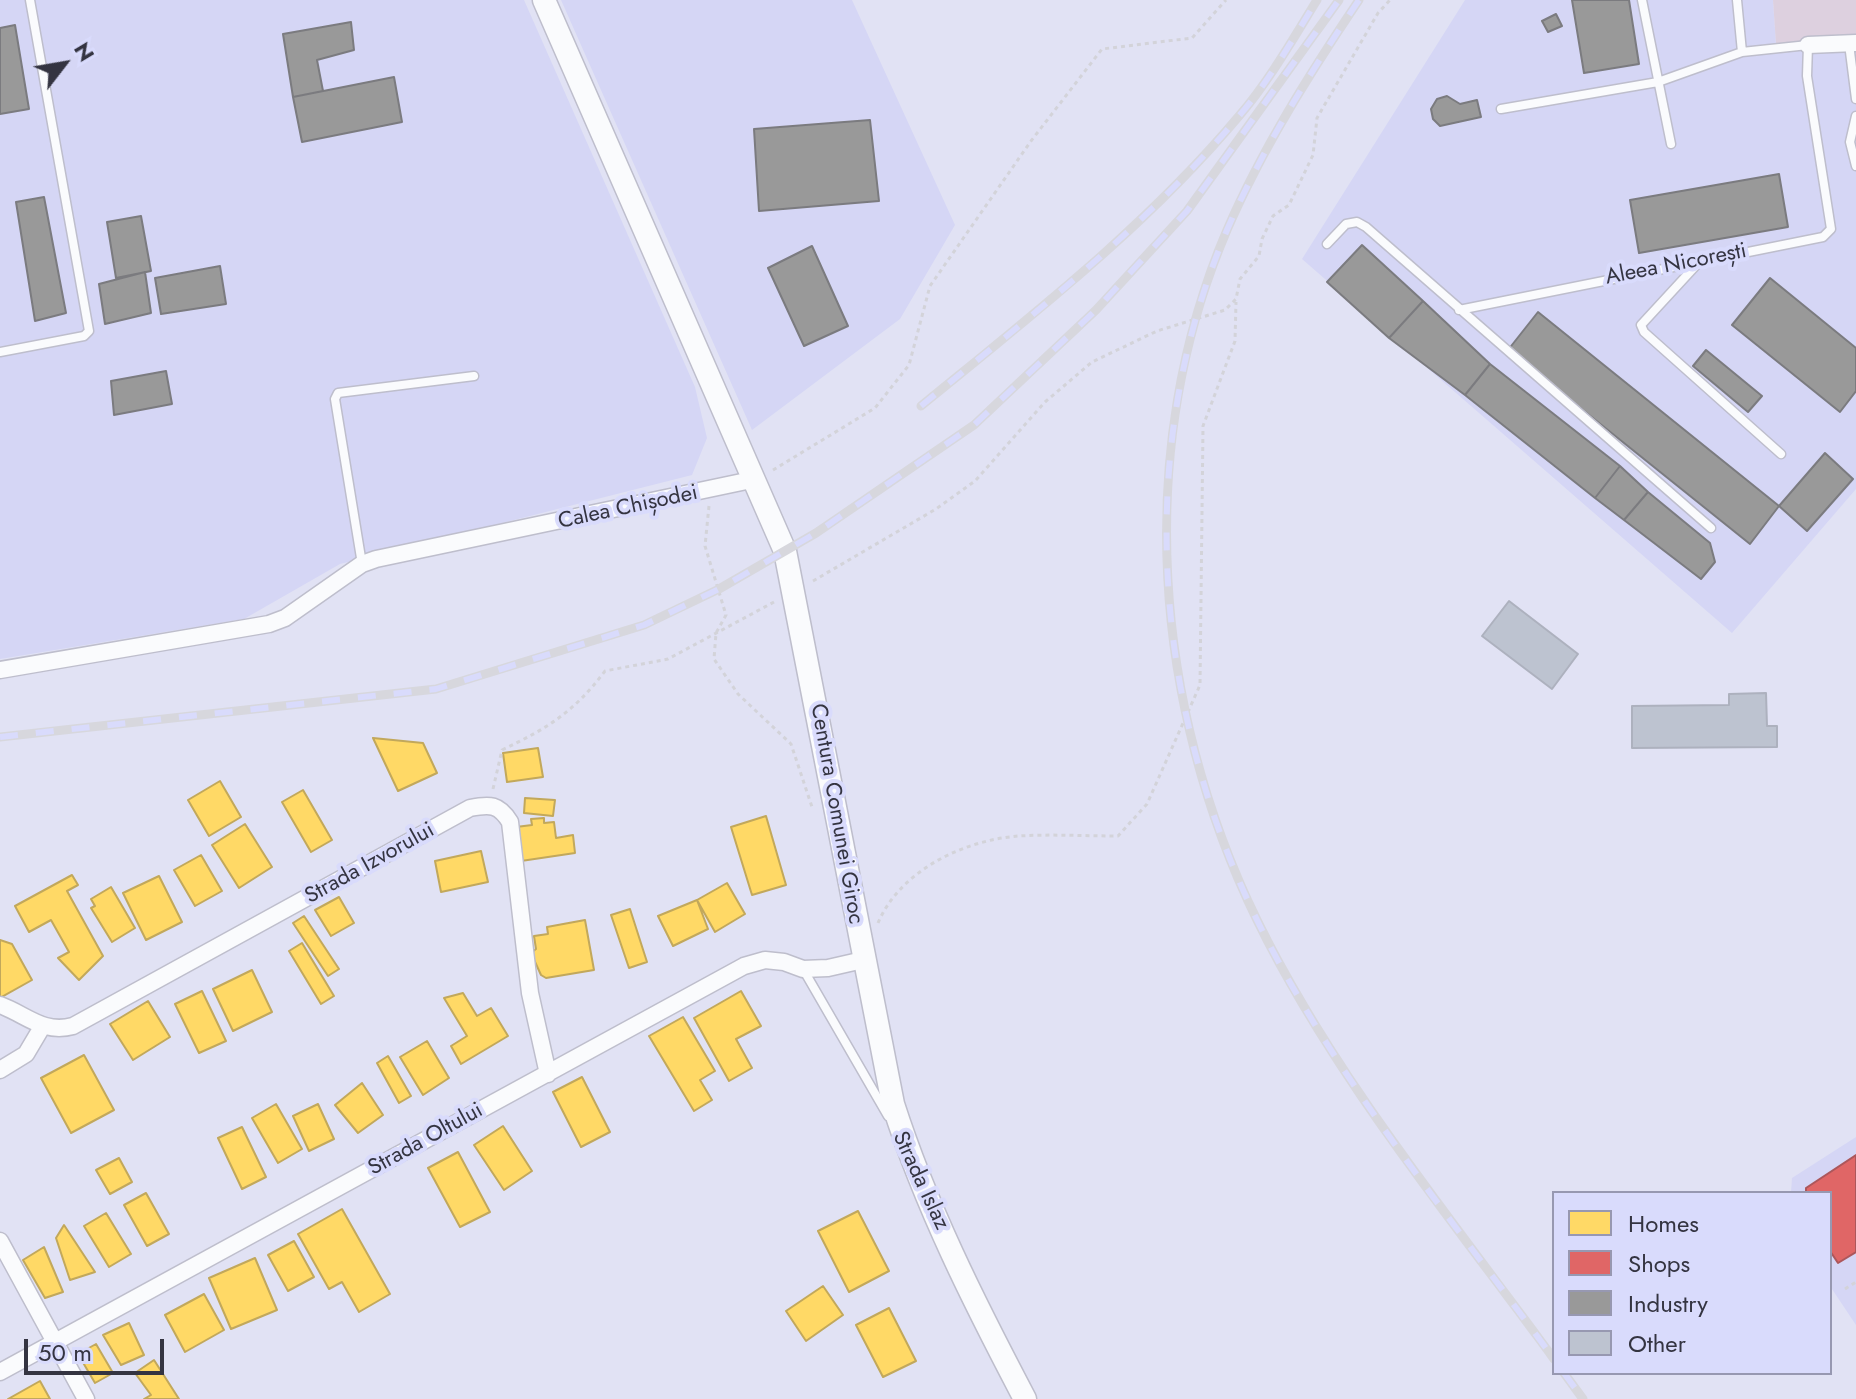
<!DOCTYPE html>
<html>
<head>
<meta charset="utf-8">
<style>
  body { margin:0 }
  #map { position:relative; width:1856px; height:1399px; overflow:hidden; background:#e1e2f4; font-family:Jost,sans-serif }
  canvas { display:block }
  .legend { position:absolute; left:1552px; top:1191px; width:280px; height:184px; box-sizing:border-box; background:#d9dbfc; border:2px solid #9798b1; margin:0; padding:10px 14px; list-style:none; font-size:24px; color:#343441 }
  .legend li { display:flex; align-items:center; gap:16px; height:40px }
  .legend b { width:40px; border:2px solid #9798b1 }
  .north { position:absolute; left:24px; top:24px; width:80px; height:80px; -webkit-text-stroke:6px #d9dbfc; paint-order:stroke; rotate:59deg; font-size:22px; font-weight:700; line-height:32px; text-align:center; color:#343441 }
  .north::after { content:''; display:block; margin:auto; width:28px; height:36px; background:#343441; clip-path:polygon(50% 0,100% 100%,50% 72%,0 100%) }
  .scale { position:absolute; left:24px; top:1339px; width:140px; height:36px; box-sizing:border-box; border:4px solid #343441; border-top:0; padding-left:10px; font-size:24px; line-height:28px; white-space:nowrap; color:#343441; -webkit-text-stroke:6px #d9dbfc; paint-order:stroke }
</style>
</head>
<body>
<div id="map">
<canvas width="1856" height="1399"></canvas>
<ul class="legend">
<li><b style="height:22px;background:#ffd966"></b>Homes</li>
<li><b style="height:22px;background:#e06666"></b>Shops</li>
<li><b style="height:22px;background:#999"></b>Industry</li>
<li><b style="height:22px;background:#bdc3d0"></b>Other</li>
</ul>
<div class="north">N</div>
<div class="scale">50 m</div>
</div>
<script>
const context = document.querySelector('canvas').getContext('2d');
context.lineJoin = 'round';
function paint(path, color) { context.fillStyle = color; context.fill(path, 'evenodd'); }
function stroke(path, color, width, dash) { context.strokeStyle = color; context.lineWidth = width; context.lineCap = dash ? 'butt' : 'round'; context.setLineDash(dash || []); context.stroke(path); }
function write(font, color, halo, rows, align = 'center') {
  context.font = font + ' Jost,sans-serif'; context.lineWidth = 8; context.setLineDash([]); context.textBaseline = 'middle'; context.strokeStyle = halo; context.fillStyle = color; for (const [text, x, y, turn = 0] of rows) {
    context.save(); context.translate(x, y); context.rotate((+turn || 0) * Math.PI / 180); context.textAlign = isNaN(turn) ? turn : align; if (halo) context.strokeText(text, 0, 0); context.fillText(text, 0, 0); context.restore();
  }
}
paint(new Path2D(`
  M 0,0 L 524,0 L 695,387 L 707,438 L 692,475 L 340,564 L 244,619 L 0,659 Z
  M 561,0 L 852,0 L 955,225 L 900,319 L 752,430 Z
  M 1465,0 L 1773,0 L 1776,44 L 1856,40 L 1856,489 L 1732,633 L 1302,259 Z
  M 1856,1137 L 1856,1325 L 1830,1286 L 1830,1193 L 1791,1193 L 1792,1178 Z`), '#d5d6f5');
paint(new Path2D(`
  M 1773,0 L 1856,0 L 1856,40 L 1776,44 Z`), '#ddd0df');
const homes = new Path2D(`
  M 373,738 L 423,743 L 437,773 L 398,791 Z
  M 538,748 L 543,777 L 507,782 L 503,753 Z
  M 220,781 L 241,817 L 209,836 L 188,800 Z
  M 303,790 L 332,840 L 311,852 L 282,802 Z
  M 525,798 L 555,800 L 553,816 L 524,813 Z
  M 766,816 L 786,885 L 752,895 L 731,827 Z
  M 544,818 L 544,823 L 554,822 L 556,838 L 573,835 L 575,853 L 521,861 L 516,827 L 532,825 L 531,819 Z
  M 245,824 L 272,867 L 239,888 L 212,845 Z
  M 481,851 L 488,882 L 441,892 L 435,861 Z
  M 201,855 L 222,891 L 195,906 L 174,870 Z
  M 72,875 L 78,885 L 67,891 L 103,956 L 79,980 L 58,958 L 69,952 L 51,920 L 29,932 L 15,906 Z
  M 159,876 L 182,922 L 146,940 L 123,893 Z
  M 727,883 L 745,914 L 715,932 L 697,900 Z
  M 111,887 L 135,928 L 112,942 L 91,908 L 95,906 L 91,899 Z
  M 339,897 L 354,923 L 331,936 L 315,910 Z
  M 697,900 L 708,929 L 673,946 L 658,916 Z
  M 630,909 L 647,962 L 629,968 L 611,915 Z
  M 304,916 L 339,969 L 328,976 L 293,923 Z
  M 585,920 L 594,970 L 546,978 L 541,975 L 531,953 L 536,949 L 534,936 L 548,934 L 547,927 Z
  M 0,940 L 12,944 L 32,980 L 0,998 Z
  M 302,943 L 334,996 L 321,1004 L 289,951 Z
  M 252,970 L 272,1012 L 233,1031 L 213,989 Z
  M 202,991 L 226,1041 L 199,1053 L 175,1004 Z
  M 741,991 L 761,1026 L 736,1039 L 752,1068 L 729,1081 L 694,1018 Z
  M 463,993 L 477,1016 L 491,1008 L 508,1036 L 461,1064 L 451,1046 L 467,1036 L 444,998 Z
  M 148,1001 L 170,1037 L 133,1060 L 110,1024 Z
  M 683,1017 L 715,1071 L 700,1080 L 712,1100 L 694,1111 L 649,1036 Z
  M 427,1041 L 449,1078 L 423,1095 L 400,1057 Z
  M 84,1055 L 114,1110 L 71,1133 L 41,1078 Z
  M 388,1056 L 411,1096 L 399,1103 L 377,1063 Z
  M 582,1077 L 610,1132 L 581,1147 L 553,1092 Z
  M 362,1083 L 383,1115 L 358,1133 L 335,1105 Z
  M 276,1104 L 302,1149 L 278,1163 L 252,1118 Z
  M 318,1104 L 334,1139 L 309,1151 L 293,1116 Z
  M 503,1126 L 532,1171 L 504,1190 L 474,1145 Z
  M 242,1127 L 266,1177 L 242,1189 L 218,1138 Z
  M 458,1152 L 490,1212 L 460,1227 L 428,1168 Z
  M 119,1158 L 132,1182 L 110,1194 L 96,1170 Z
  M 146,1193 L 169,1234 L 147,1246 L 124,1205 Z
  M 342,1209 L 390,1294 L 359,1312 L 342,1282 L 329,1289 L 298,1234 Z
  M 858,1211 L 889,1271 L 849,1292 L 818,1231 Z
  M 106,1213 L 131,1254 L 109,1267 L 84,1226 Z
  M 64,1225 L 95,1272 L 70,1280 L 56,1238 Z
  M 294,1241 L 314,1277 L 288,1291 L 268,1255 Z
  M 44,1247 L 63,1292 L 45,1298 L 23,1260 Z
  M 255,1258 L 277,1310 L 231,1329 L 209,1278 Z
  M 823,1286 L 843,1315 L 806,1341 L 786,1311 Z
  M 204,1294 L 224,1330 L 185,1352 L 165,1315 Z
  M 889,1308 L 916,1361 L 883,1377 L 856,1325 Z
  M 129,1323 L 144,1355 L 121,1365 L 103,1335 Z
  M 96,1344 L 113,1373 L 95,1383 L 78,1354 Z
  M 154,1360 L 179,1399 L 144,1399 L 151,1395 L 135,1373 Z
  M 40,1381 L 50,1399 L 8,1399 Z`);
paint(homes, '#ffd966');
stroke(homes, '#c2a85b', 2);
const shops = new Path2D(`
  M 1856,1155 L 1856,1252 L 1838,1263 L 1830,1251 L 1830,1193 L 1806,1193 L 1806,1188 Z`);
paint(shops, '#e06666');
stroke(shops, '#ac575b', 2);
const industry = new Path2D(`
  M 1572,0 L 1629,0 L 1639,64 L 1584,73 Z
  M 1556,14 L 1562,26 L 1548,32 L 1542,21 Z
  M 351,22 L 354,50 L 317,60 L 323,91 L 293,97 L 283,34 Z
  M 15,25 L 29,109 L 0,114 L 0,28 Z
  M 394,77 L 402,122 L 302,142 L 293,97 Z
  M 1447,96 L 1460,104 L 1477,100 L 1481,117 L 1440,126 L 1433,119 L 1431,109 L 1437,99 Z
  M 870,120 L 879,201 L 759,211 L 754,129 Z
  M 1779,174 L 1788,227 L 1639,253 L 1630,200 Z
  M 44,197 L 66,313 L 35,321 L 16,202 Z
  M 141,216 L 151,271 L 116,278 L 107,222 Z
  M 1362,245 L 1423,301 L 1389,338 L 1327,282 Z
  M 812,246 L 848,326 L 804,346 L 768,268 Z
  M 220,266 L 226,304 L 161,314 L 155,278 Z
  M 145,272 L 151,313 L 105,324 L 99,284 Z
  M 1770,278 L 1856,348 L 1856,391 L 1840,412 L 1732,325 Z
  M 1423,301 L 1490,364 L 1465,395 L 1389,338 Z
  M 1538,312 L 1779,506 L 1750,544 L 1508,350 Z
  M 1706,350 L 1762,396 L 1748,412 L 1693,366 Z
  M 1490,364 L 1620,466 L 1595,498 L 1465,395 Z
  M 166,371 L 172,404 L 114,415 L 111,381 Z
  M 1825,453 L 1853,479 L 1807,531 L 1779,506 Z
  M 1620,466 L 1648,492 L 1624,520 L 1595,498 Z
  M 1648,492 L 1710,543 L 1715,562 L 1701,579 L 1624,520 Z`);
paint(industry, '#999');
stroke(industry, '#7b7b7f', 2);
const building = new Path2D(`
  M 1509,601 L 1578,654 L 1552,689 L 1482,636 Z
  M 1766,693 L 1767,726 L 1777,726 L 1777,747 L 1632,748 L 1632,706 L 1729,705 L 1729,694 Z`);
paint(building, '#bdc3d0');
stroke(building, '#adb1be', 2);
const service = new Path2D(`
  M 1642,0 L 1671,144
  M 1737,0 L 1742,52
  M 1849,44 L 1856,99
  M 1856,116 L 1850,142 L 1856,166
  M 1327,244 L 1346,224 L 1357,222 L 1366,227 L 1711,528
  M 1700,261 L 1641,325 L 1644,332 L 1781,454
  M 1459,310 L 1823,237 L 1831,229 L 1807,76 L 1808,45 L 1742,52 L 1658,82 L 1501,109
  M 0,352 L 84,336 L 89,331 L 30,0
  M 362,564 L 335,399 L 338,393 L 474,376
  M 803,969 L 888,1116`);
const minor = new Path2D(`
  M 1808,45 L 1856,43
  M 0,670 L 269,624 L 285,618 L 362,564 L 376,559 L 756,479
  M 0,1005 C 27,1015 43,1034 73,1026 L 470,808 C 490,804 499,804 510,822 L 530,993 L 548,1074
  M 0,1070 L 26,1054 L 42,1027
  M 0,1241 L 86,1399
  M 0,1372 L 744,966 L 765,960 L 784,962 L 803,969 L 828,968 L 863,960`);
const secondary = new Path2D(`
  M 544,0 L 785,551 L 893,1104 C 926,1207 975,1304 1025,1399`);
stroke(service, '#bebecc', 11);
stroke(minor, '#bebecc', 19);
stroke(secondary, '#bebecc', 25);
stroke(new Path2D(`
  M 773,470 L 875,408 L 909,365 L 930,286 L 1031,141 L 1102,49 L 1192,38 L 1226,0
  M 709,506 L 705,546 L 726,615 L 716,633 L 714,659 L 738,694 L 791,744 L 813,810
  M 813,581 L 936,509 L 975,481 L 1045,402 L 1092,362 L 1157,331 L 1225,310 L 1236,299 L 1240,279 L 1259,256 L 1262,239 L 1273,216 L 1289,205 L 1313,155 L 1317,118 L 1378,13 L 1390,0
  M 493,789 L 502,750 C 548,728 574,712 605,671 L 668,659 L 774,602
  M 878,923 C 900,871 963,840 1019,836 C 1051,834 1085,836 1118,836 L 1147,804 L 1200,685 L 1203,426 L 1235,341 L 1236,302
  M 1845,1289 L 1856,1282`), '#d3d3d9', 3, [4, 4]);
stroke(service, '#fafbfd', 8);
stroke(minor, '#fafbfd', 16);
stroke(secondary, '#fafbfd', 22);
const rail = new Path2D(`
  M 1359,0 C 1310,73 1262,149 1227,230 C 1133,450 1153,707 1257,920 C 1332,1074 1453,1221 1554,1359
  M 921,406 C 1031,316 1147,226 1239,116 C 1269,81 1293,39 1317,0
  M 0,737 L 436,689 L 644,625 L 719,589 L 816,533 L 974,425 L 1096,310 L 1187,211 L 1339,0
  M 1564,1373 L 1583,1399`);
stroke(rail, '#d7d7dd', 9);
stroke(rail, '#d9dbfc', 6, [18]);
write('22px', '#343441', '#d9dbfc', [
  ["Aleea Nicorești",1676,265,-11],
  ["Calea Chișodei",628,508,-12],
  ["Centura Comunei Giroc",836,814,80],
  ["Strada Izvorului",370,864,-29],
  ["Strada Oltului",426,1140,-29],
  ["Strada Islaz",920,1181,65]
]);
</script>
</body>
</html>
